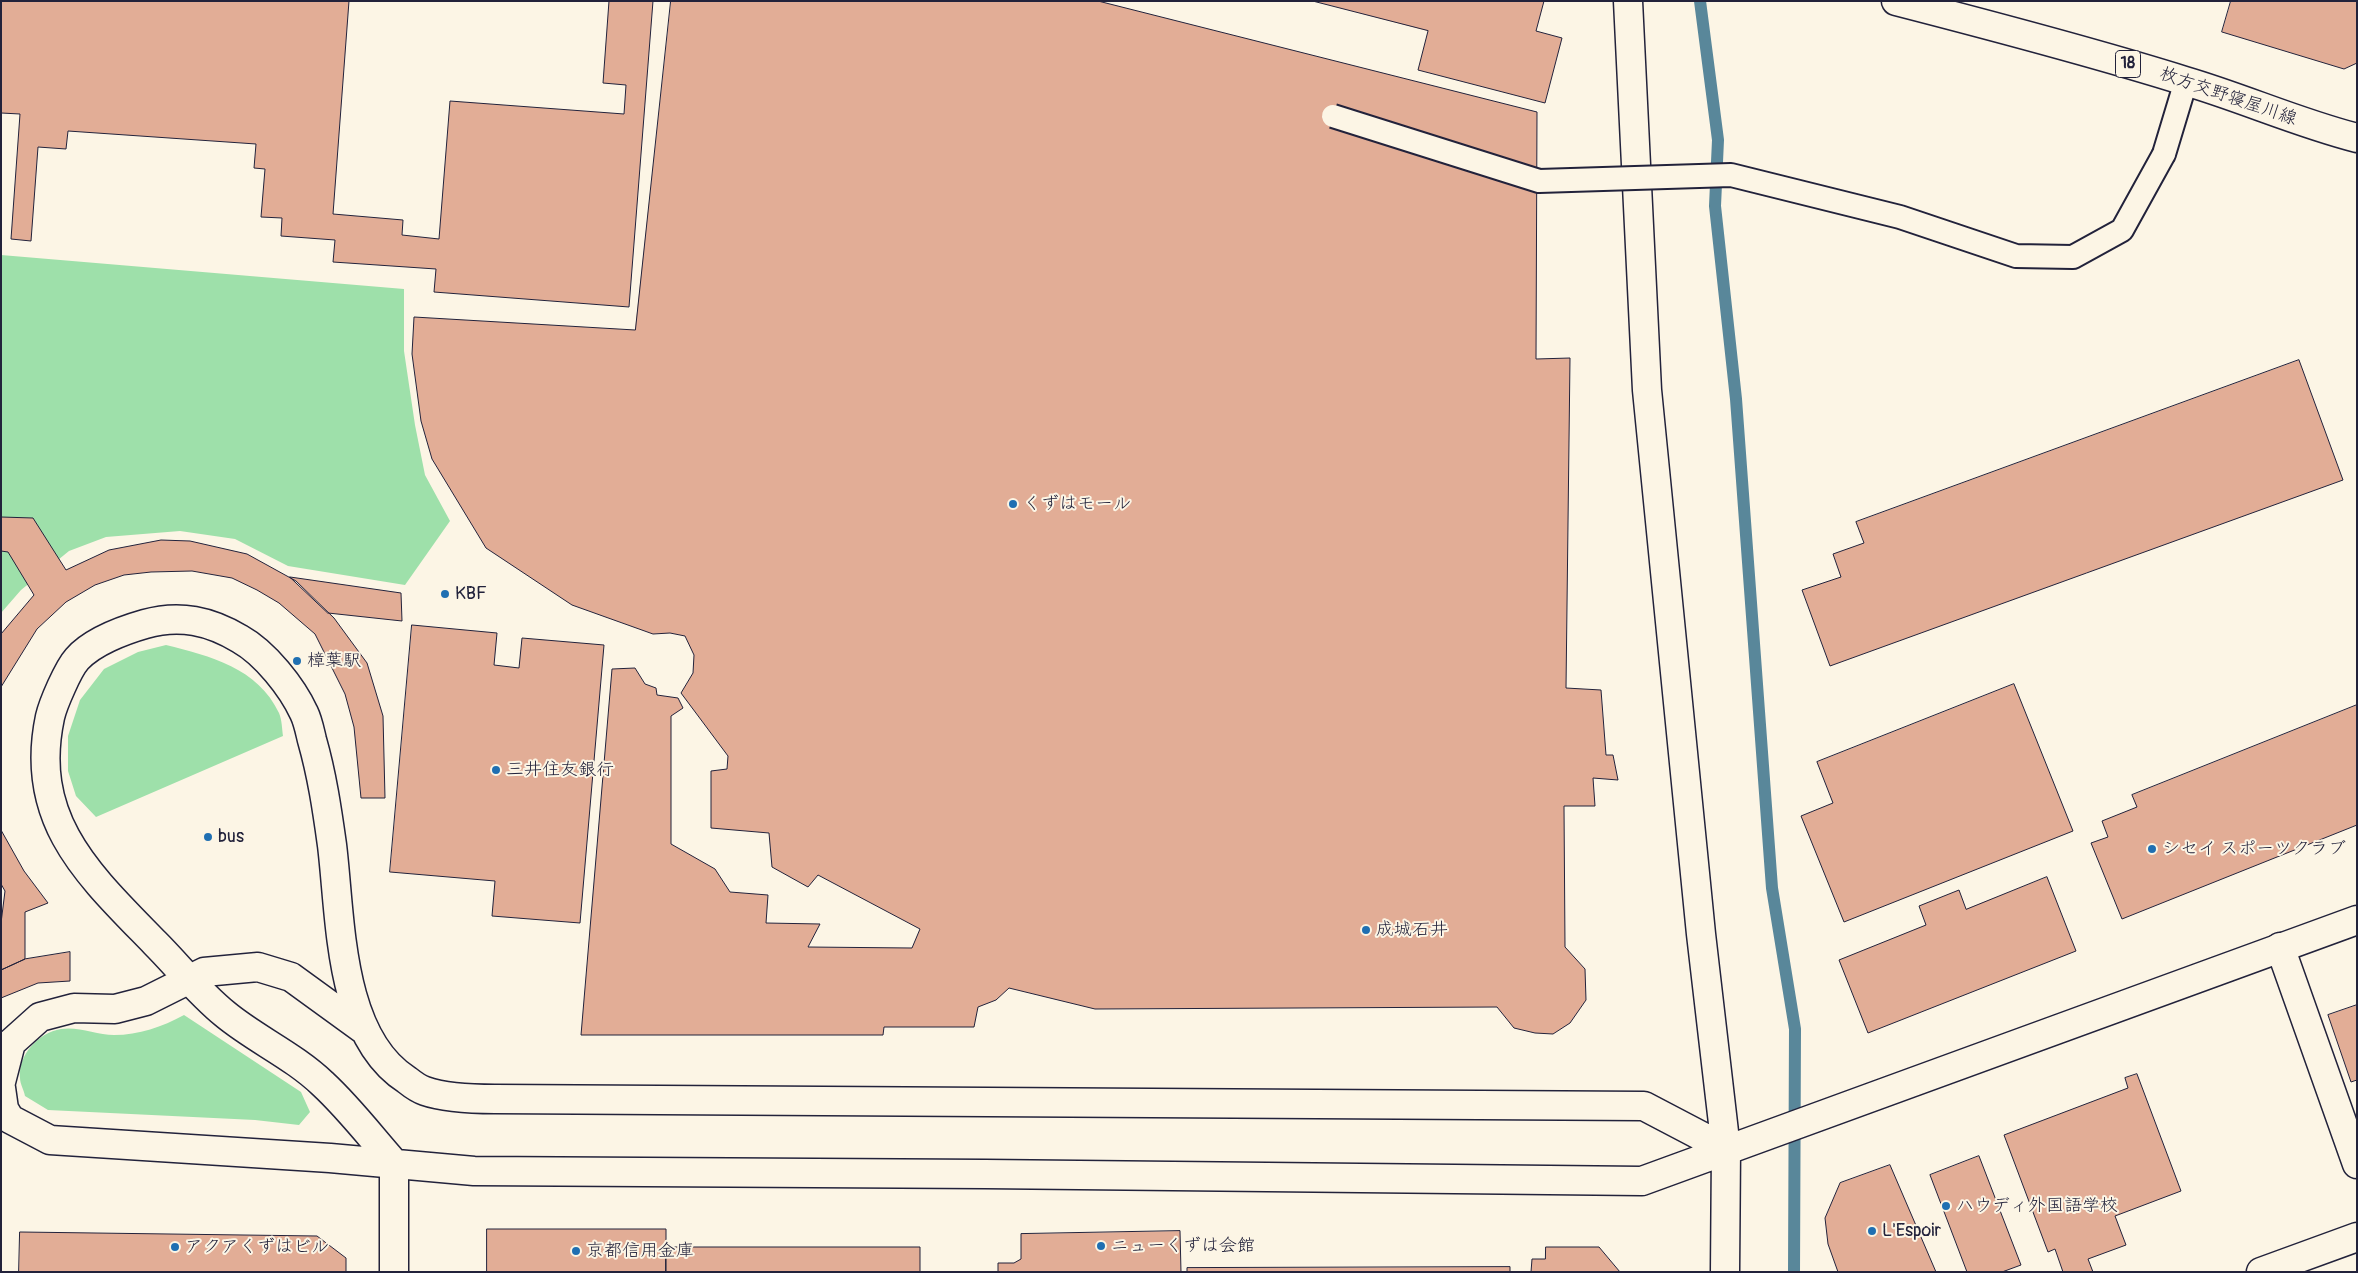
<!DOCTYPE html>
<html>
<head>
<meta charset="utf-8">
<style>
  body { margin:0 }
  #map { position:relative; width:2358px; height:1273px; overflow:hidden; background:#fcf5e5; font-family:Pangolin,sans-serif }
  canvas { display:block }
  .frame { position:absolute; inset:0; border:2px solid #22223b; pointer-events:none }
</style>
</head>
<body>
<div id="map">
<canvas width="2358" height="1273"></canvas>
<div class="frame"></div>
</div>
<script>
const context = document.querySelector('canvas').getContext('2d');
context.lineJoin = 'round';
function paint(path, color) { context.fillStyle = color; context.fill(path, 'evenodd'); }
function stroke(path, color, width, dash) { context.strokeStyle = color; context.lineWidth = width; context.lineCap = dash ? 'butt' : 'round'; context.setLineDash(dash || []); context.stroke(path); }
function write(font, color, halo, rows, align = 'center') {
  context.font = font + ' Pangolin,"Klee One",sans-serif'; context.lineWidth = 4; context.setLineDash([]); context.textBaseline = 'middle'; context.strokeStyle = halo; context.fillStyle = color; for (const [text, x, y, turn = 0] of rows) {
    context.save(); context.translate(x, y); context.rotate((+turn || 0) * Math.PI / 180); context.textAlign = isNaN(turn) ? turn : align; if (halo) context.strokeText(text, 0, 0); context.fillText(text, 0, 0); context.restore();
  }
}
paint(new Path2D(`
  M 1,255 L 404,289 L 404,351 L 415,425 L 425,475 L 450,521 L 405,585 L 288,566 L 235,539 L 180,531 L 106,537 L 69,551 L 21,590 L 1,613 Z
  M 166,645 C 210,656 258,668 279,713 C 282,720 282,729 283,736 L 96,817 L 76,796 L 68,771 L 68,736 L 80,700 L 104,669 L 138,652 Z
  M 184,1015 L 301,1092 L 310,1112 L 299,1125 L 255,1120 L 48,1110 L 25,1096 C 24,1090 20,1084 20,1078 C 18,1055 38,1033 61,1029 C 78,1026 97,1035 114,1035 C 139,1035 162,1027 184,1015 Z`), '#9ee0aa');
stroke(new Path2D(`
  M 1700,1 L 1718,140 L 1715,206 L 1736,399 L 1772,888 L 1795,1029 L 1794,1272`), '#59879a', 12);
const building = new Path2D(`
  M 1,1 L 349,1 L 333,214 L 403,220 L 402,235 L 439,239 L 450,101 L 624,114 L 626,85 L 603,83 L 609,1 L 653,1 L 629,307 L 434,292 L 436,269 L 333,262 L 335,240 L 281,236 L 282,218 L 261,217 L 265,169 L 254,168 L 256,144 L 68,131 L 66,149 L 38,147 L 31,241 L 11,239 L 20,114 L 1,113 Z
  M 671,1 L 1098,1 L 1537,112 L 1536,359 L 1570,358 L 1566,688 L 1601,690 L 1606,755 L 1613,755 L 1618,780 L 1593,778 L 1595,806 L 1564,806 L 1565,947 L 1585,969 L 1586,1000 L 1570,1023 L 1553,1034 L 1535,1033 L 1514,1028 L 1497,1007 L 1095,1009 L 1009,988 L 996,1000 L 978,1007 L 974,1027 L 884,1027 L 883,1035 L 581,1035 L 612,669 L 635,668 L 645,684 L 656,688 L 657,695 L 678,698 L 683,708 L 671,716 L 671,844 L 715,869 L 730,892 L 768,895 L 766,923 L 820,924 L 808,947 L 912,948 L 920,929 L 818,875 L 808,887 L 772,867 L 769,833 L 711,828 L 711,771 L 727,769 L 728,756 L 681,693 L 693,673 L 694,655 L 685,636 L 670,633 L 653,634 L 572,605 L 486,548 L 432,459 L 421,421 L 412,354 L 414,317 L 635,330 Z
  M 1313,1 L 1544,1 L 1536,31 L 1562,38 L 1545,103 L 1418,70 L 1428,31 Z
  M 2231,1 L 2357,1 L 2357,63 L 2344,69 L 2222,32 Z
  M 2299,360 L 2343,480 L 1830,666 L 1802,590 L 1841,577 L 1833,554 L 1864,543 L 1856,522 Z
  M 1,517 L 33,518 L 66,570 L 109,550 L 161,540 L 190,541 L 247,554 L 296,581 L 334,618 L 367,663 L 383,716 L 385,798 L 361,798 L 354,727 L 345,694 L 315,634 L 279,603 L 257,590 L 232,578 L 192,571 L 151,572 L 124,575 L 95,585 L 66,602 L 37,629 L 1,687 L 1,634 L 34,595 L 8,552 L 1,551 Z
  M 290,577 L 401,593 L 402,621 L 328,613 Z
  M 412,625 L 497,633 L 494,665 L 519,668 L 522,638 L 604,645 L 580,923 L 492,916 L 495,881 L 390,872 Z
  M 2014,684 L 2073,831 L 1844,922 L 1801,816 L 1833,803 L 1817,762 Z
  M 2357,705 L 2357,825 L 2122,919 L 2091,843 L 2108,837 L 2102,821 L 2137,807 L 2132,795 Z
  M 1,830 L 24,871 L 48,903 L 25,912 L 25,959 L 1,970 L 1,923 L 5,891 L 1,884 Z
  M 2047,877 L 2076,951 L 1868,1033 L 1839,960 L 1926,925 L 1919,906 L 1959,890 L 1966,909 Z
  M 70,952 L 70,981 L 38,983 L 1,998 L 1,970 L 25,959 Z
  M 2357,1005 L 2357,1080 L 2351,1082 L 2328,1015 Z
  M 2137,1074 L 2181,1191 L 2115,1216 L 2126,1245 L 2088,1259 L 2093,1272 L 2063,1272 L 2055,1249 L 2048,1252 L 2004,1135 L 2128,1088 L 2125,1078 Z
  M 1979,1156 L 2021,1265 L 2002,1272 L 1967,1272 L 1930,1175 Z
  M 1890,1165 L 1936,1272 L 1838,1272 L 1828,1244 L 1825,1218 L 1840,1183 Z
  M 487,1229 L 666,1229 L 666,1272 L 487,1272 Z
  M 1180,1231 L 1181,1272 L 998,1272 L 998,1263 L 1014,1263 L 1021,1259 L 1021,1234 Z
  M 20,1232 L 317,1236 L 346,1258 L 346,1272 L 19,1272 Z
  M 666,1247 L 920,1247 L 920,1272 L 666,1272 Z
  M 1546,1247 L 1599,1247 L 1620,1272 L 1531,1272 L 1532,1259 L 1545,1259 Z
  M 1510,1267 L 1510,1272 L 1187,1272 L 1187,1268 Z`);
paint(building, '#e2ad96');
stroke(building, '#22223b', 1);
const service = new Path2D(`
  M 2164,154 L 2186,81`);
const minor = new Path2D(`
  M 2280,947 L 2357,1164
  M 394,1272 L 394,1163
  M 2261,1272 L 2357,1237`);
const tertiary = new Path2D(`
  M 1628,1 L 1647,390 L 1701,934 L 1726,1149 L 1725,1272
  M 1,1082 L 11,1043 L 40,1017 L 74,1008 L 115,1009 L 146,1001 L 204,972 L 258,967 L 291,977 L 364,1030
  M 1,1088 L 4,1109 L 10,1119 L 50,1140 L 330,1158 L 474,1171 L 985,1174 L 1642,1181 L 2357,920
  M 394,1163 C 371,1137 349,1108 323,1084 C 294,1056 255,1039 225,1014 C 199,993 178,966 155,943 C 89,875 28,821 50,717 C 53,704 68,669 77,659 C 92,642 124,630 145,624 C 180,614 210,621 240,639 C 265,653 292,687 304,713 C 308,721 310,732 312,740 C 322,775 327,809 332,845 C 341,918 338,1036 407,1080 C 412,1084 419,1089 425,1091 C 445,1098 474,1099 495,1099 L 1644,1106 L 1726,1149`);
const primary = new Path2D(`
  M 1896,1 C 1993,26 2089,51 2185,81 C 2243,98 2298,123 2357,138`);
stroke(service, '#22223b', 26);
stroke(minor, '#22223b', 31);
stroke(tertiary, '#22223b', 31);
stroke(primary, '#22223b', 31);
stroke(service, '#fcf5e5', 22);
stroke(minor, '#fcf5e5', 28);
stroke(tertiary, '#fcf5e5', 28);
stroke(primary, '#fcf5e5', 28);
const serviceBridge = new Path2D(`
  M 1333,116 L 1539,181 L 1731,175 L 1900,217 L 2016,256 L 2073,257 L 2122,230 L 2164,154`);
stroke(serviceBridge, '#22223b', 26, []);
stroke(serviceBridge, '#fcf5e5', 22);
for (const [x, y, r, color] of [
  [1013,504,5,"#1f6fb2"],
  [445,594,5,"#1f6fb2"],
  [297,661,5,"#1f6fb2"],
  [496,770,5,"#1f6fb2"],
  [208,837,5,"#1f6fb2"],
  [2152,849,5,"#1f6fb2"],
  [1366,930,5,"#1f6fb2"],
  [1946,1206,5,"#1f6fb2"],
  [1872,1231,5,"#1f6fb2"],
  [1101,1246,5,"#1f6fb2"],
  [175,1247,5,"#1f6fb2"],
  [576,1251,5,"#1f6fb2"]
]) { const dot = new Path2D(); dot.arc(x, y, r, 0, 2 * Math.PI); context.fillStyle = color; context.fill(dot); stroke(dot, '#fcf5e5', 2); }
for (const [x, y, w] of [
  [2128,64,25]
]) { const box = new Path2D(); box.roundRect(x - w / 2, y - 13.5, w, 27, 4); context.fillStyle = '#fcf5e5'; context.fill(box); stroke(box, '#22223b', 1); }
write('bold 16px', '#22223b', null, [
  ["18",2128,64]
]);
write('18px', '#22223b', '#fcf5e5', [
  ["枚方交野寝屋川線",2228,97,19]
]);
write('18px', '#22223b', '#fcf5e5', [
  ["くずはモール",1023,504],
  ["KBF",455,594],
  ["樟葉駅",307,661],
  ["三井住友銀行",506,770],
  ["bus",218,837],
  ["シセイ スポーツクラブ",2162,849],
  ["成城石井",1376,930],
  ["ハウディ外国語学校",1956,1206],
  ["L'Espoir",1882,1231],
  ["ニューくずは会館",1111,1246],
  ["アクアくずはビル",185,1247],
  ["京都信用金庫",586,1251]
], 'left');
</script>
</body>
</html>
